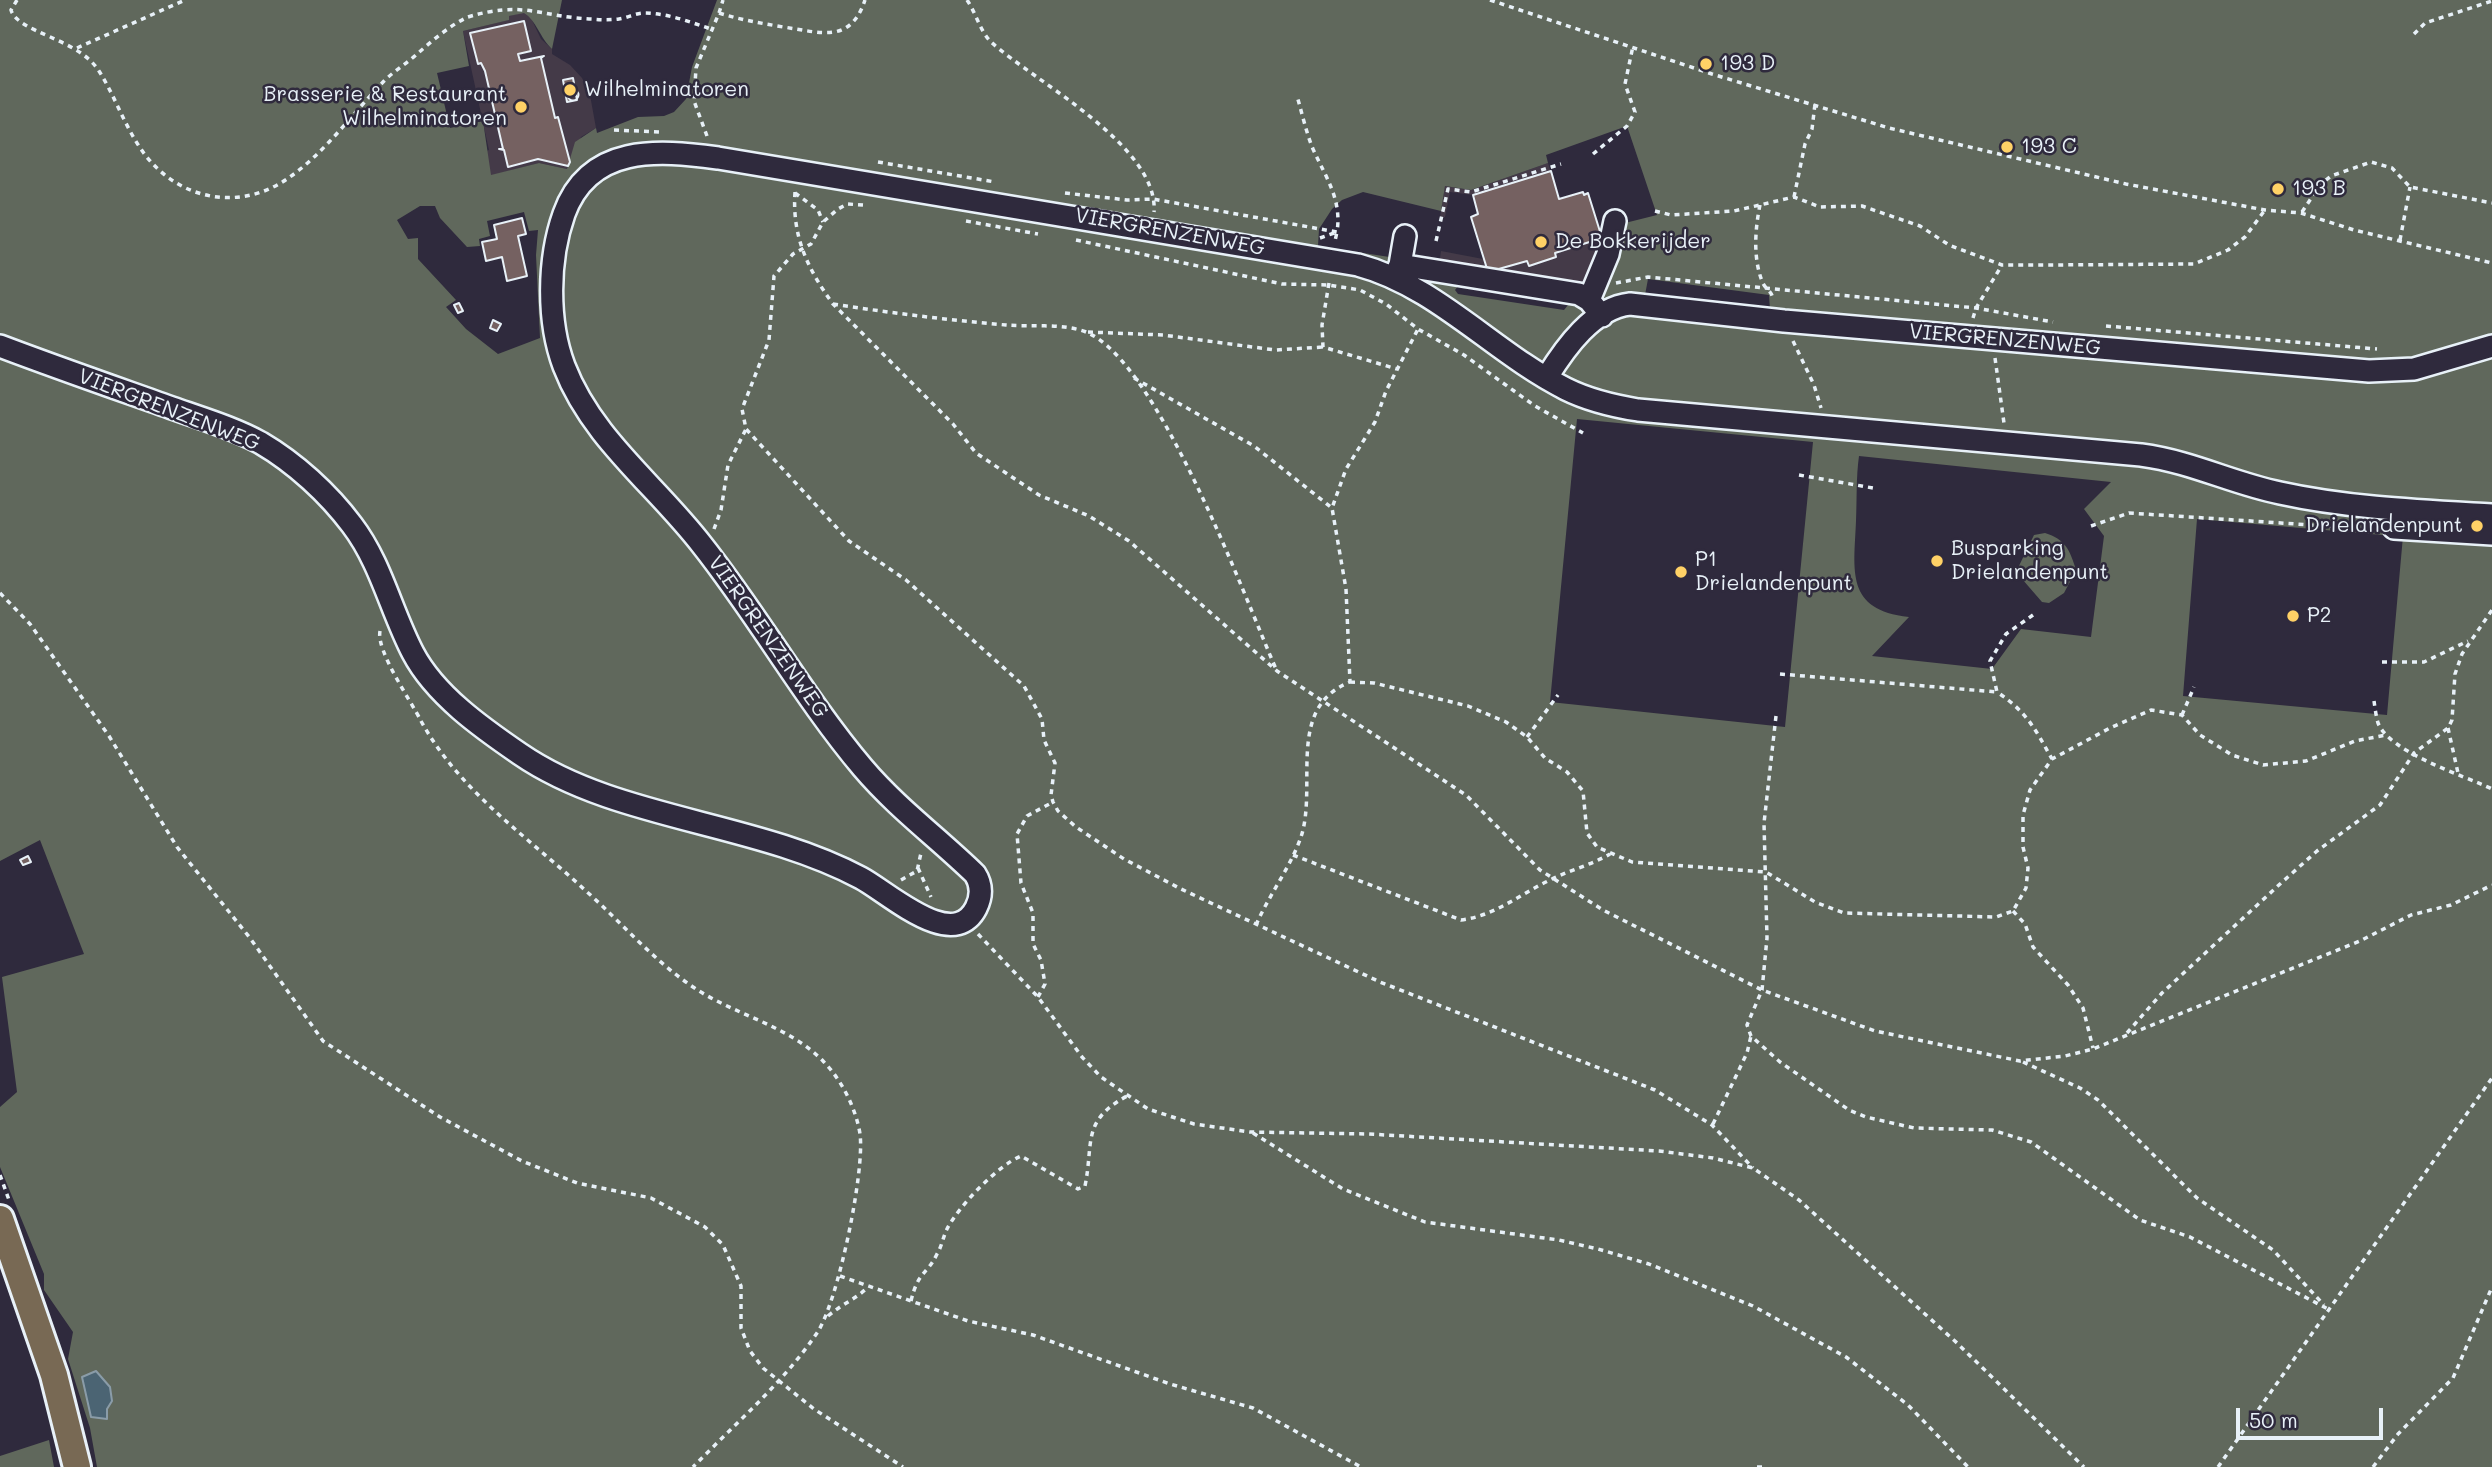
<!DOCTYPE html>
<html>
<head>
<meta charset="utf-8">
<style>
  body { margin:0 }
  #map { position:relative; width:2492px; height:1467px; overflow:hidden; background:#2f2a3d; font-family:Mali,sans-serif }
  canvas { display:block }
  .scale { position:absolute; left:2236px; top:1408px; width:147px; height:32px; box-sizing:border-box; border:4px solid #e8f1f8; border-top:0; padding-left:9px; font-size:21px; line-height:24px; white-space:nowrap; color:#e8f1f8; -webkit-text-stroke:5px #2f2a3d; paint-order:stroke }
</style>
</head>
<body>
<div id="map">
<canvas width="2492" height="1467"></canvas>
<div class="scale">50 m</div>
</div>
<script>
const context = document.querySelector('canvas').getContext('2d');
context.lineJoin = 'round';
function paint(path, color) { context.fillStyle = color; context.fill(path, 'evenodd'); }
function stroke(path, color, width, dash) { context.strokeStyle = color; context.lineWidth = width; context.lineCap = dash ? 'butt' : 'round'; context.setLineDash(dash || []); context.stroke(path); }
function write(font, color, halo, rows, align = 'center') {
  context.font = font + ' Mali,sans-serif'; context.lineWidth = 5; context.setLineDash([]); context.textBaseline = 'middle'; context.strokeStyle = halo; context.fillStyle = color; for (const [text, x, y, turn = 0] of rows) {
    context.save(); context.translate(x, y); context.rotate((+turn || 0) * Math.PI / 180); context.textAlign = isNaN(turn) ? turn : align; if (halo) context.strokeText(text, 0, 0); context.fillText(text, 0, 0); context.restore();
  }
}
paint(new Path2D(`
  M 525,12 L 530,16 L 541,39 L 552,49 L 552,54 L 570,65 L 582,78 L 590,95 L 596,128 L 581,137 L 567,169 L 539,163 L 490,176 L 486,151 L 489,150 L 463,31 L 508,20 L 509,16 Z
  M 1548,163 L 1559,199 L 1583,192 L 1588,193 L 1600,231 L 1617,225 L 1597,289 L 1439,265 L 1441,251 L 1483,259 L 1471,217 L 1478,214 L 1473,195 L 1450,192 L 1445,217 L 1440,217 L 1445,186 L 1471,190 Z`), '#443a48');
paint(new Path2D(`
  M 0,0 L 562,0 L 552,49 C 540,38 536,20 524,13 L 509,16 L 509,20 L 463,31 L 469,66 L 437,73 L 450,128 L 483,121 L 491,175 L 539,163 L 567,169 L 575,142 L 596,128 L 597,133 L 638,117 L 664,116 L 674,112 L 686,99 L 692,67 L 717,0 L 2492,0 L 2492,524 L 2394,536 L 2197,519 L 2183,696 L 2387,715 L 2403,536 L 2492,542 L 2492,1467 L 97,1467 L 90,1428 L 68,1359 L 73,1332 L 44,1290 L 44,1274 L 0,1167 L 0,1107 L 17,1092 L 2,977 L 84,954 L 40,840 L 0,861 ZM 1627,126 L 1657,215 L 1617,225 L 1597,289 L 1318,246 L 1319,229 L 1332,209 L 1342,200 L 1363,192 L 1441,211 L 1445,186 L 1471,190 L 1548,163 L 1546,155 ZM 420,206 L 435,206 L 440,218 L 467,247 L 480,246 L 479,239 L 490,236 L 487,221 L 524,212 L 529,231 L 538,230 L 536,255 L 540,338 L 498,354 L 466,329 L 446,307 L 456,300 L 418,259 L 418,238 L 408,239 L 397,220 ZM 1648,279 L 1769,295 L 1770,310 L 1645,295 ZM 1461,282 L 1572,300 L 1564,310 L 1458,294 L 1455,290 ZM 1577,419 L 1813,442 L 1785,727 L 1550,702 ZM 1859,456 L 2111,482 L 2084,509 L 2104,536 L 2091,637 L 2021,629 L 1992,669 L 1872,656 L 1909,617 C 1845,610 1854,571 1856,521 C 1857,500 1856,477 1859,456 Z
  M 2045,533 C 2065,539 2070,550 2076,570 L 2064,593 L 2049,603 L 2042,602 L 2016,572 L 2034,535 Z
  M 49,1440 L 54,1467 L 0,1467 L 0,1456 Z`), '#60685c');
const water = new Path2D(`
  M 96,1371 L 110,1387 L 112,1401 L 107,1409 L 107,1419 L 91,1417 L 82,1377 Z`);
paint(water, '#4b6473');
stroke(water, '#8a9ca8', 2);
const building = new Path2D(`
  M 524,21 L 531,51 L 518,54 L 520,61 L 544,56 L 541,58 L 555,118 L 558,117 L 570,162 L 568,166 L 538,159 L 508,167 L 504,150 L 499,149 L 503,149 L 485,71 L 481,63 L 478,64 L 470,33 Z
  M 573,78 L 577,100 L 567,102 L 563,80 Z
  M567.5 95a5.5 5.5 0 1 1 11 0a5.5 5.5 0 1 1-11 0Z
  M 1551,171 L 1559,199 L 1583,192 L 1584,195 L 1588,193 L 1602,238 L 1555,253 L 1556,257 L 1529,266 L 1527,261 L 1488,272 L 1471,217 L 1478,214 L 1473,195 Z
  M 522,218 L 526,234 L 518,236 L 527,276 L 507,281 L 502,257 L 486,261 L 482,242 L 497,239 L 494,225 Z
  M 459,303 L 463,311 L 458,313 L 454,305 Z
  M 493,320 L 501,324 L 497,331 L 490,328 Z
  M 28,856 L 31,862 L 23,865 L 20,860 Z`);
paint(building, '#756161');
stroke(building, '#e8f1f8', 2);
const minor = new Path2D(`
  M 1400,265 L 1579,294 L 1589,300 L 1602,316
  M 1394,278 L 1400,265 L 1405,236
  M 1589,300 L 1608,254 L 1615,221
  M 0,346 C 58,368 116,388 175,409 C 203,419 234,428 261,443 C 295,463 328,493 352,525 C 381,563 391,611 413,653 C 435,695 482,728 520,754 C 616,820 754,821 861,878 C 889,893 953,953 976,908 C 982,896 982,885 975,874 C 938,838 897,808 863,768 C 804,698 759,617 702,545 C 656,485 592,439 564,366 C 547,321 548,259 564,214 C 589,144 658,150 718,158 L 1358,265 C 1437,286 1494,353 1566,389 C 1588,400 1613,406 1638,410 L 2141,455 C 2193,462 2231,483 2280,493 C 2348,508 2422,511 2492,515
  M 1547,377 C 1565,348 1593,308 1630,304 L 1784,321 L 2369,371 L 2414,369 L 2492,346
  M 2394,528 L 2492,534`);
const major = new Path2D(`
  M 0,1219 L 54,1375 L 77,1467`);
stroke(minor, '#e8f1f8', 26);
stroke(major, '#e8f1f8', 32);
stroke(new Path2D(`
  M 17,0 L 11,10 C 18,33 78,38 99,71 C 118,101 128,137 152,163 C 188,202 243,209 287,179 C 324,154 353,113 384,81 C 394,71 406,64 417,54 C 432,41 450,25 468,17 C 524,0 540,17 592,19 C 601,20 610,20 619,19 C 627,18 636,13 644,13 C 667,13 690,22 711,29
  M 967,0 C 976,13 980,31 991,42 C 1035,82 1159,146 1154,212
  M 1490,0 L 1712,74 L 1889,128 L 2126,184 L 2265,210 L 2301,213 L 2354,230 L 2492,263
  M 719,13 L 723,0
  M 2414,34 L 2425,23 L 2492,1
  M 77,48 L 185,0
  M 614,130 L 660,132
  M 707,136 L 694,101 L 696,68 L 719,13 C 741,20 761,23 783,27 C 820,32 850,45 865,0
  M 1593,154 L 1627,126 L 1635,112 L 1625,84 L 1633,46
  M 878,162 L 995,182
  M 795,192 C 792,236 807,268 833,304 L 953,424 L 976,453 L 1039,495 L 1089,516 L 1129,541 L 1277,671 L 1466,795 L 1540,870 L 1603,910 L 1762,990 L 1875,1031 L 2020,1061 L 2065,1056 L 2093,1049 L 2360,941 L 2411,915 L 2451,905 L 2492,885
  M 795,193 L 818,210 L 823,222
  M 1065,193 L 1127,200 L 1153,199 L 1337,232 C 1342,199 1326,178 1313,149 C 1306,132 1302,113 1297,96
  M 1794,197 L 1805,144 L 1812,129 L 1815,104
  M 863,205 L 847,204 L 838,209 L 823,222 L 811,244 L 793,254 L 774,276 L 769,340 L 742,409 L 746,429 L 849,541 L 906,580 L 1024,686 L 1042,719 L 1044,740 L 1055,763 L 1051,795 L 1053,802 L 1058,811 L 1076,827 L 1124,859 L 1181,889 L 1380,982 L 1655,1090 L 1712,1125 L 1753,1168
  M 1760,205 C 1755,229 1753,258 1762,281 C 1765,290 1772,290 1773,300
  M 1655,211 L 1671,215 L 1734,211 L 1794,197 L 1820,207 L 1862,206 L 1920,226 L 1949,245 L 2002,265 L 2050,265 L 2194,264 L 2228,250 L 2245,237 L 2265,210
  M 2302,212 L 2320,185 L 2331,176 L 2371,162 L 2392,168 L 2410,187 L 2492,203
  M 966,221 L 1038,234
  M 1320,238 L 1337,232 L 1335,241
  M 1076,240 L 1282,284 L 1328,285 L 1360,290 L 1386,304 L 1418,329 L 1464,355 L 1535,406 L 1583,433
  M 2400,240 L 2410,187
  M 1436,241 L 1448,189 L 1471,192 L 1561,164
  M 1329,283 L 1322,325 L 1323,347 L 1397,369
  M 1616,283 L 1648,277 L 1976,308 L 2053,322
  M 833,304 C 891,313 948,320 1006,325 C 1030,327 1063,323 1086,332 C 1158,361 1244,596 1276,669
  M 1973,318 L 1976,308 L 2002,265
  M 2106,326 L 2377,349
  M 1088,332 L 1163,335 L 1275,350 L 1323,347
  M 1793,341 L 1814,385 L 1821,408
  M 1995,358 L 2004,423
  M 1134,378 L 1254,446 L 1332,508
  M 1799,475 L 1873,488
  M 2091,526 L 2129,513 L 2357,528
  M 714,529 L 721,510 L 728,465 L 746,429
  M 0,593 L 30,624 L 109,736 L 177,847 L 250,938 L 323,1041 L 440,1117 L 522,1161 L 577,1183 L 651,1198 L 705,1227 L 723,1245 L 734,1270 L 741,1286 L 741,1328 L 750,1351 L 763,1368 L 814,1409 L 903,1467
  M 2033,615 L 2006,634 L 1990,661 L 1997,692 C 2028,713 2035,729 2052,759
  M 380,631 C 376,651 411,701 421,721 C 460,792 528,837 586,891 C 622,923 653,960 693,987 C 734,1015 788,1025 823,1061 C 841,1079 856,1108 860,1134 C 865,1171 838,1302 817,1333 C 783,1383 735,1424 693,1467
  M 2382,662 L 2424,662 L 2468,641
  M 1780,674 L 1997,692
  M 1350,682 L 1374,683 L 1468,706 L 1506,722 L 1527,737 L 1545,758 L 1567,772 L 1583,791 L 1587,833 L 1597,847 L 1632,862 L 1766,872 L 1815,902 L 1844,913 L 1996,917 L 2013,911 L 2026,888 L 2028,868 L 2023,847 L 2023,815 L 2030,790 L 2052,759 L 2110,728 L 2151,710 L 2182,715 L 2200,735 L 2232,755 L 2263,765 L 2306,761 L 2355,741 L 2386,735
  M 2374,701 C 2375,708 2376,716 2378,723 C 2390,753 2463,775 2492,789
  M 2182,715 L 2194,687
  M 1776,716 L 1764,823 L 1767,938 L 1762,990 L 1747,1025 L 1751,1036 L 1780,1062 L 1849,1110 L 1866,1117 L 1914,1128 L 1992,1130 L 2031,1142 L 2140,1220 L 2190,1237 L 2328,1309
  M 2448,728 L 2458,773
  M 1527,737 L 1558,695
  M 1293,855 L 1461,920 C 1495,916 1520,894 1550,880 C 1570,870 1591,865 1610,854
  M 918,868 L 931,897
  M 901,880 L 917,871 L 921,853
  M 2013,911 L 2025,924 L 2033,947 L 2068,985 L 2083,1008 L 2093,1048
  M 1256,925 C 1269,895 1290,868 1301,837 C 1318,785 1285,708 1350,682 L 1346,589 L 1332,508 L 1346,469 L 1375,422 L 1386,391 L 1418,329
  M 978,934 L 1038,997 L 1082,1057 L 1101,1077 L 1148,1109 L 1194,1124 L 1250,1132 L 1369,1134 L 1659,1151 L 1713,1158 L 1753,1168 L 1799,1200 L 1957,1343 L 2084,1467
  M 1038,997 L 1045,984 L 1041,960 L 1033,944 L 1033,913 L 1021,883 L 1017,834 L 1027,816 L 1053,802
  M 2127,1033 L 2162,993 L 2280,884 L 2317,851 L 2380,805 L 2414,753 L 2448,728 L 2452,720 L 2455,674 L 2462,654 L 2492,610
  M 2023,1062 L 2080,1088 L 2098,1100 L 2197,1198 L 2273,1250 L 2324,1305
  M 1713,1124 L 1747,1053 L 1751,1036
  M 1253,1133 L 1343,1189 L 1425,1222 L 1559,1240 L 1598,1249 L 1649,1264 L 1753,1306 L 1846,1357 L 1908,1405 L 1968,1467
  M 0,1175 L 9,1200
  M 840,1276 L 968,1321 L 1033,1335 L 1170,1384 L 1253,1408 L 1361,1467
  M 911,1301 C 918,1271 927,1275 937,1254 C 942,1246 943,1237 947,1229 C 959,1206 997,1166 1021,1156 L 1078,1189 L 1085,1186 C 1094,1142 1081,1121 1127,1096
  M 828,1316 C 842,1304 856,1299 868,1287
  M 1757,1467 L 1767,1467
  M 2218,1467 L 2492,1078
  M 2373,1467 L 2398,1434 L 2453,1378 L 2492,1287`), '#e8f1f8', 3.5, [5, 5]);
stroke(minor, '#2f2a3d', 21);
stroke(major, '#786954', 26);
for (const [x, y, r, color] of [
  [1706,64,7,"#ffd166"],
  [570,90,7,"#ffd166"],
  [521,107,7,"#ffd166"],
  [2007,147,7,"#ffd166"],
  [2278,189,7,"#ffd166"],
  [1541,242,7,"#ffd166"],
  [2477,526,7,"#ffd166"],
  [1937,561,7,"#ffd166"],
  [1681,572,7,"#ffd166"],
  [2293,616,7,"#ffd166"]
]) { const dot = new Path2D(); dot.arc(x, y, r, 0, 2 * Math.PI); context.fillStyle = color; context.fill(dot); stroke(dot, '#2f2a3d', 2.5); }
write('21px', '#e8f1f8', '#2f2a3d', [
  ["193 D",1720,64],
  ["Wilhelminatoren",584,90],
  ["Brasserie & Restaurant",507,95,"right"],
  ["Wilhelminatoren",507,119,"right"],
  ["193 C",2021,147],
  ["193 B",2292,189],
  ["De Bokkerijder",1555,242],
  ["Drielandenpunt",2463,526,"right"],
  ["Busparking",1951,549],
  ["Drielandenpunt",1951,573],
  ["P1",1695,560],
  ["Drielandenpunt",1695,584],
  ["P2",2307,616]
], 'left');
write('21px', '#e8f1f8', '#2f2a3d', [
  ["VIERGRENZENWEG",1170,232,10],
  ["VIERGRENZENWEG",2005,340,5],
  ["VIERGRENZENWEG",169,410,21],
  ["VIERGRENZENWEG",768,637,55]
]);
</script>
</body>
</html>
